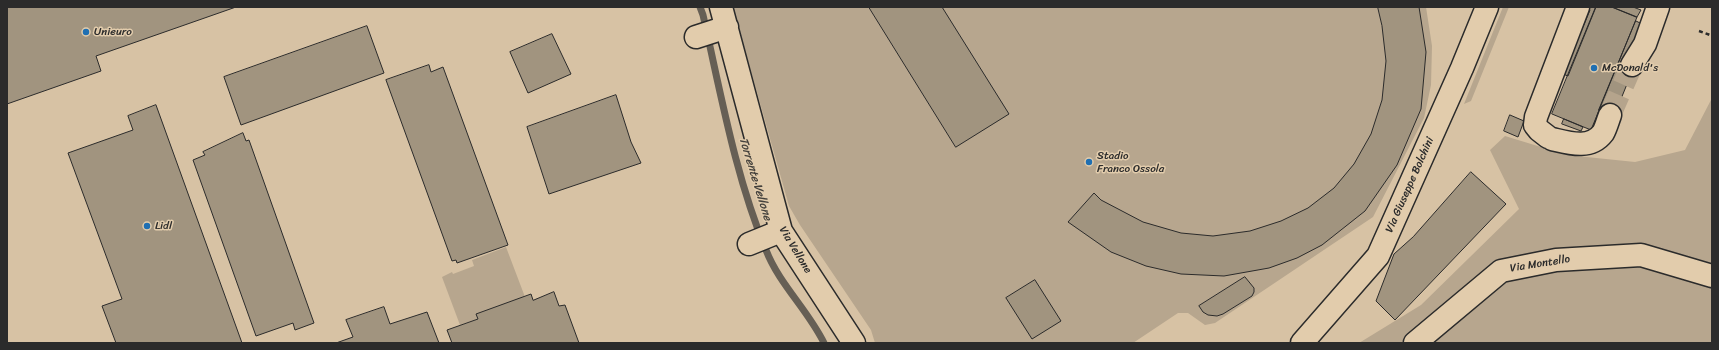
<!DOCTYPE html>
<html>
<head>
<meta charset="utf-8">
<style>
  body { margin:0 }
  #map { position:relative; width:1719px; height:350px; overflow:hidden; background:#d7c2a4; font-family:Sriracha,sans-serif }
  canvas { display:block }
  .frame { position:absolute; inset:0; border:8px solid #2b2b2b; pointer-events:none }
</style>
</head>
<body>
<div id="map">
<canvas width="1719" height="350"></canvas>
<div class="frame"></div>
</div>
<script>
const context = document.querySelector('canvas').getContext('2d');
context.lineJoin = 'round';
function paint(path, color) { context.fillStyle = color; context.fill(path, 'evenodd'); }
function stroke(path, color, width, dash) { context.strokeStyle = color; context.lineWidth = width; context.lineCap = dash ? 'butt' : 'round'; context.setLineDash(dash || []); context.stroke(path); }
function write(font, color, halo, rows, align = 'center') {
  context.font = font + ' Sriracha,sans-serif'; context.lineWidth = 3; context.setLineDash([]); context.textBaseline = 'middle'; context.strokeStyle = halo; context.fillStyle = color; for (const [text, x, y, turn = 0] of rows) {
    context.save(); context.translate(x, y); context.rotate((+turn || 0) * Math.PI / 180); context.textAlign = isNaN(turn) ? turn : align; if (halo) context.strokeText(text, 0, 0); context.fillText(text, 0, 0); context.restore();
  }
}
paint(new Path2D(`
  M 733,7 L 1426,7 L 1432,46 L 1431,85 L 1424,118 L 1373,217 L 1215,323 L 1205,325 L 1188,313 L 1178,313 L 1133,343 L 875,343 L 871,330 L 800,225 L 789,206 Z
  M 1503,7 L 1509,7 L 1471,101 L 1464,104 Z
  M 1712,98 L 1712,343 L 1359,343 L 1421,305 L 1519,209 L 1490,150 L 1505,136 L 1567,155 L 1635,162 L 1685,150 Z
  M 506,247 L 525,297 L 478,319 L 460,325 L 442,277 L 452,272 L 453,274 L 474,266 L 472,260 Z`), '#b7a68e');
stroke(new Path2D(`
  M 700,7 L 703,15 C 721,94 735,175 766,250 C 779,284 808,310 824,343`), '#665f55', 7);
const building = new Path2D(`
  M 7,7 L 236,7 L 96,56 L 101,71 L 7,104 Z
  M 869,7 L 942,7 L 1009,114 L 956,147 Z
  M 1378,7 L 1419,7 L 1426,52 L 1421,109 L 1397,165 L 1365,211 L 1322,245 L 1297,258 L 1269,268 L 1224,276 L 1181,274 L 1146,266 L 1111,252 L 1068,222 L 1094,193 L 1101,200 L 1143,222 L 1181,233 L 1213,236 L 1250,231 L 1281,221 L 1308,208 L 1334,188 L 1354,164 L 1371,134 L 1382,100 L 1386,61 L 1382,26 Z
  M 1589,7 L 1596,7 L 1568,76 L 1563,74 L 1590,10 L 1588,9 Z
  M 1596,7 L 1612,7 L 1637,17 L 1591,130 L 1552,114 Z
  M 1612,7 L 1633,7 L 1641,10 L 1637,17 Z
  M 1636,21 L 1644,25 L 1634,67 L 1614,116 L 1599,110 Z
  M 367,26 L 384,73 L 241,125 L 224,77 Z
  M 552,34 L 571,74 L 528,93 L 510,52 Z
  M 429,65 L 431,72 L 443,67 L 508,245 L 457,263 L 456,260 L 452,261 L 386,80 Z
  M 616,95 L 631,142 L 641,163 L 549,194 L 527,127 Z
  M 156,105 L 242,343 L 116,343 L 102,306 L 122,299 L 68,153 L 133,130 L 128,116 Z
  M 1510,115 L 1524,121 L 1518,137 L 1504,131 Z
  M 1564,119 L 1583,127 L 1581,131 L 1562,124 Z
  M 243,133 L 246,141 L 249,140 L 314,323 L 295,330 L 293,323 L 256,336 L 193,160 L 205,155 L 203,152 Z
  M 1471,172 L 1506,204 L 1395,320 L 1376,301 L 1394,254 L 1413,237 Z
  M 1245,277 L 1254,288 L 1254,292 L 1252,296 L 1223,314 L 1217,316 L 1208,315 L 1203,312 L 1199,306 Z
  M 1035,280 L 1061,321 L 1032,339 L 1006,298 Z
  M 554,292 L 559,306 L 565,305 L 579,343 L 452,343 L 447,330 L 478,319 L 476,314 L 531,294 L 533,300 Z
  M 384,307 L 390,324 L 427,312 L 439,343 L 336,343 L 353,337 L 346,320 Z`);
paint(building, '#a1947f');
stroke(building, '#2b2b2b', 1);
stroke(new Path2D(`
  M 1610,115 L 1632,65`), '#b5a48c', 22, [22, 11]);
const minor = new Path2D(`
  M 721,7 L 781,231 L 854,343
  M 696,37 L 727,27
  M 1632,65 L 1645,44 L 1658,7
  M 1548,137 L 1539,130 L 1535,125 L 1536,117 L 1578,7
  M 1552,139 C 1569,143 1590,150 1603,133 C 1606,128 1608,120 1610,115
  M 749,244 L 781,231
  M 1415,343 L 1501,271 L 1556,260 L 1641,255 L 1712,276`);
const major = new Path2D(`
  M 1302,343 L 1378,256 L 1462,68 L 1487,7`);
stroke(minor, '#2b2b2b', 25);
stroke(major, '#2b2b2b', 25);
stroke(new Path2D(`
  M 1699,31 L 1710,35`), '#2b2b2b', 2.5, [4, 3]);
stroke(minor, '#e2ccac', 22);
stroke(major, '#e2ccac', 22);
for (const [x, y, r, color] of [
  [86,32,4,"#1f6fb2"],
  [1594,68,4,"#1f6fb2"],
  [1089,162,4,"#1f6fb2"],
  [147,226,4,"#1f6fb2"]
]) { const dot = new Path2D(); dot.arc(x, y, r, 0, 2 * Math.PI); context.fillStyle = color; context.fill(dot); stroke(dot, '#e2ccac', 1.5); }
write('11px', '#2b2b2b', '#e2ccac', [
  ["Unieuro",94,32],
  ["McDonald's",1602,68],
  ["Stadio",1097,156],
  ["Franco Ossola",1097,169],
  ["Lidl",155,226]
], 'left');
write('11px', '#2b2b2b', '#e2ccac', [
  ["Via Giuseppe Bolchini",1410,185,-66],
  ["Via Vellone",795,250,59],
  ["Via Montello",1540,264,-9]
]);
write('italic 12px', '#44413c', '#e2ccac', [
  ["Torrente Vellone",755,179,73]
]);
</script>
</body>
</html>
